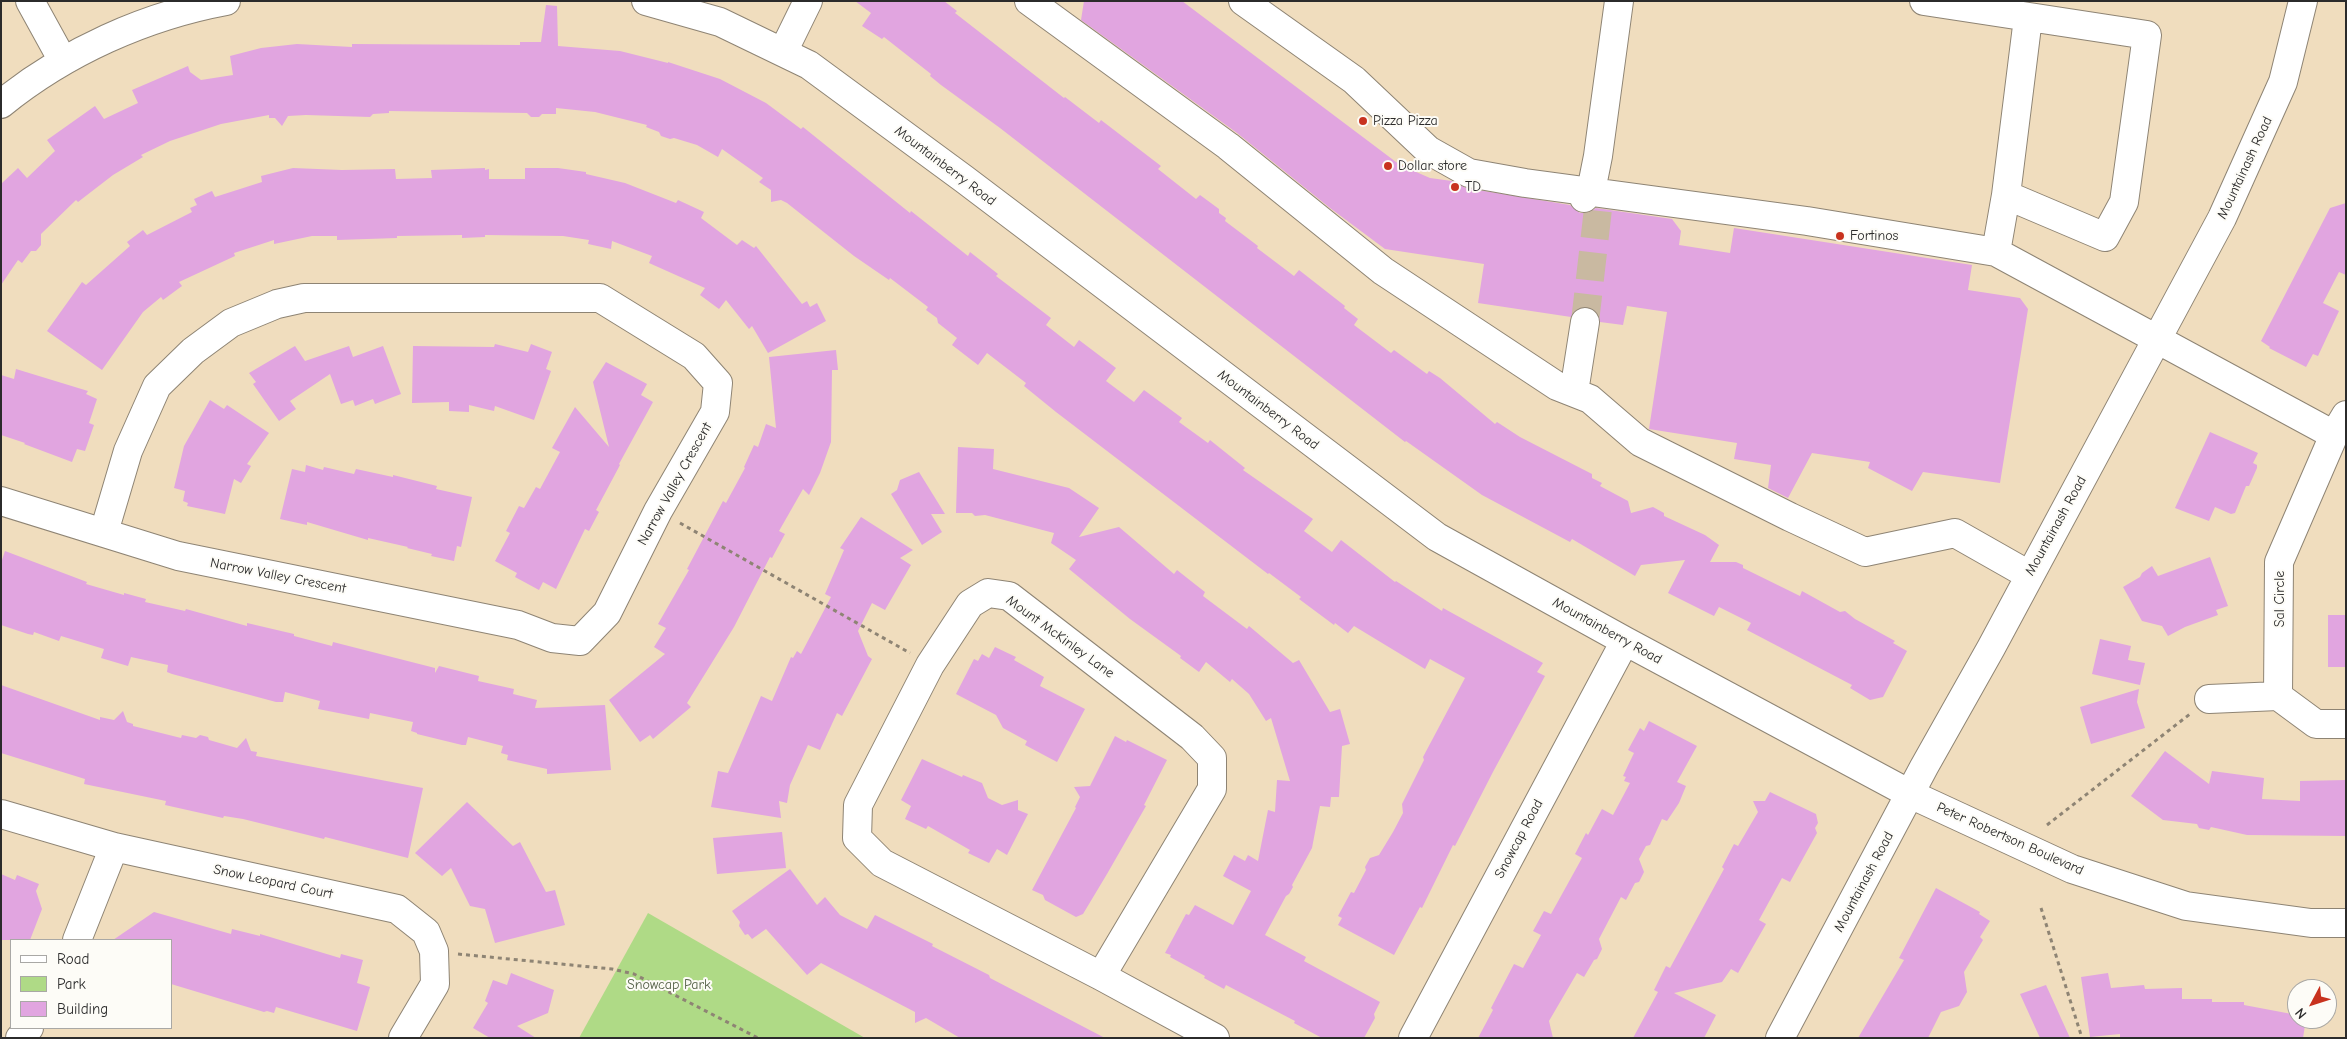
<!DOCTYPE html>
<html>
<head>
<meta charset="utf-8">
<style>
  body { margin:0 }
  #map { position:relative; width:2347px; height:1039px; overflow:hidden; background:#f0ddbe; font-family:"Comic Neue",sans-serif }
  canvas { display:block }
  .frame { position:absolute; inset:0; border:2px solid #2b2b2b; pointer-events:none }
  .legend { position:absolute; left:10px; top:939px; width:162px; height:90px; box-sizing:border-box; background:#fdfcf7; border:1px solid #a9a8a5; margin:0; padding:6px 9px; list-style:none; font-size:15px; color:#2b2b2b }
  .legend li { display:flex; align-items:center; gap:10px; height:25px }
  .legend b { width:25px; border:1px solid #a9a8a5 }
  .north { position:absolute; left:2287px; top:979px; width:50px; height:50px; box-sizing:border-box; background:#fdfcf7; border:1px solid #a9a8a5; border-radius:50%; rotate:230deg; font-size:14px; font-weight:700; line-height:20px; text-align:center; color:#2b2b2b }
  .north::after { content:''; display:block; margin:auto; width:18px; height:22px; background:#c8321e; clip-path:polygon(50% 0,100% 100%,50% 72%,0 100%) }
</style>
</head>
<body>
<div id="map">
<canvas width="2347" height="1039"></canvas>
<div class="frame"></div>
<ul class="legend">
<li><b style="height:6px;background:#fff"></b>Road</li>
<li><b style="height:14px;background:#afda86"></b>Park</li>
<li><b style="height:14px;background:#e1a5e0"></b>Building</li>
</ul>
<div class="north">N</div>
</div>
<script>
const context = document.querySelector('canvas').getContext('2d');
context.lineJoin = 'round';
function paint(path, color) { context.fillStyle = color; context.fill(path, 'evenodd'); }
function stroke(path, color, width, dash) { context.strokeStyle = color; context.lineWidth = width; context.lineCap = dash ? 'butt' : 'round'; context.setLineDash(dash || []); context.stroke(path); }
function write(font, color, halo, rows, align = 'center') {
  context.font = font + ' "Comic Neue",sans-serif'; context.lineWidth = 4; context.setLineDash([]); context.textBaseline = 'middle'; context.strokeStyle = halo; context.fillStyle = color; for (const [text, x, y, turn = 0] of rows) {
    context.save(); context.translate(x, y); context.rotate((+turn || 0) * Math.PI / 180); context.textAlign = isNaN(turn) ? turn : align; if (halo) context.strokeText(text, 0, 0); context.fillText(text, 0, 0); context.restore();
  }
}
paint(new Path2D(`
  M 648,913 L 865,1038 L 579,1038 Z`), '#afda86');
paint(new Path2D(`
  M 855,1 L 944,1 L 957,11 L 955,13 L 1064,98 L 1065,97 L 1099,123 L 1101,120 L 1161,166 L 1158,169 L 1196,199 L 1200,195 L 1219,209 L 1219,213 L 1226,218 L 1225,221 L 1258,246 L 1257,248 L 1294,276 L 1299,270 L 1345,306 L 1344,308 L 1358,319 L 1354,325 L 1391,353 L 1394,350 L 1427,374 L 1429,371 L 1440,378 L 1495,424 L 1497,422 L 1520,437 L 1592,474 L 1592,478 L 1602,483 L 1600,486 L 1628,501 L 1631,513 L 1653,507 L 1664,513 L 1664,516 L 1705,535 L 1719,545 L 1710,562 L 1736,562 L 1743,565 L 1743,568 L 1800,596 L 1802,591 L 1840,612 L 1845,611 L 1855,619 L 1895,641 L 1893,643 L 1907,651 L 1883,697 L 1870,700 L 1850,688 L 1852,685 L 1747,630 L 1751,623 L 1719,607 L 1714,616 L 1668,593 L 1685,560 L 1641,565 L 1635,576 L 1572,539 L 1570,542 L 1482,495 L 1406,441 L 1405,442 L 1000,128 L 941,85 L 930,76 L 931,74 L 884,37 L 882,39 L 862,26 L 871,13 Z
  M 1084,1 L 1182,1 L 1400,165 L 1430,178 L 1452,181 L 1466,188 L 1570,205 L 1580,213 L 1588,213 L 1596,208 L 1672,219 L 1681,231 L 1679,245 L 1730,253 L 1734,228 L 1972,265 L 1968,290 L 2020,298 L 2028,309 L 2000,483 L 1923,472 L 1912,491 L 1868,468 L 1870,462 L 1812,453 L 1788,498 L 1768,488 L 1771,465 L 1734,459 L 1737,443 L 1649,429 L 1667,312 L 1627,306 L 1623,325 L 1600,322 L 1595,310 L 1588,307 L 1579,308 L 1571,317 L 1478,303 L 1484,264 L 1385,249 L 1330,208 L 1237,133 L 1081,20 Z
  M 546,5 L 557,6 L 558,46 L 620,51 L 668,63 L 668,62 L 720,79 L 766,103 L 801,129 L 803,127 L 910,213 L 911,211 L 968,256 L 970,252 L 998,274 L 996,276 L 1051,318 L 1046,325 L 1074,347 L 1079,340 L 1116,368 L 1106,381 L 1134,402 L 1144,390 L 1182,418 L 1179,422 L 1208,443 L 1210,440 L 1245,468 L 1243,470 L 1313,519 L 1304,531 L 1332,552 L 1341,540 L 1395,582 L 1396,581 L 1442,611 L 1443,608 L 1543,663 L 1537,672 L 1545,676 L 1494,770 L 1455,846 L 1453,845 L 1422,908 L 1420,907 L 1394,955 L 1338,925 L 1342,918 L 1338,916 L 1351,892 L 1354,893 L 1366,870 L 1365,867 L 1370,858 L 1379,855 L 1393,832 L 1403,813 L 1402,804 L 1424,760 L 1423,757 L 1465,678 L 1430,659 L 1425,669 L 1354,626 L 1348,633 L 1335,623 L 1334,625 L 1299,599 L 1301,597 L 1269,573 L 1268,574 L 1056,412 L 1024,386 L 1026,383 L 987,353 L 978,365 L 952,345 L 957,338 L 938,323 L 937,318 L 926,310 L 928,307 L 890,278 L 889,280 L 854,256 L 787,203 L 781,200 L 771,202 L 771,190 L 759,182 L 763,178 L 722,149 L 718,157 L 697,145 L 674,138 L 670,139 L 661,136 L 659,132 L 646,127 L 647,125 L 595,112 L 556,108 L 556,114 L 542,114 L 539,117 L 531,117 L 527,113 L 389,111 L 389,113 L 373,114 L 370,117 L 306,115 L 288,116 L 282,126 L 275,118 L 269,118 L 269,115 L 221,124 L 170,141 L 141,155 L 143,157 L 113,175 L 78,202 L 76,200 L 41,234 L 41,245 L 36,251 L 31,251 L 22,263 L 18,260 L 1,285 L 1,184 L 18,168 L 27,178 L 55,151 L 47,140 L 95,106 L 104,119 L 138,103 L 132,90 L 188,66 L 190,72 L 201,80 L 233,75 L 230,56 L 261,48 L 297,44 L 352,47 L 352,44 L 520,45 L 520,42 L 541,42 Z
  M 293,168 L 342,170 L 395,169 L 396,179 L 432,178 L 431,170 L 485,168 L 485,170 L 489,169 L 489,179 L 525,179 L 525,168 L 558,168 L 586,172 L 586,174 L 625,183 L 676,203 L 678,200 L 704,212 L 701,218 L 737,245 L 742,240 L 754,248 L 756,246 L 802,304 L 807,301 L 810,307 L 817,303 L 826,321 L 768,353 L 752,326 L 749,329 L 726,300 L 719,309 L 700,295 L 705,288 L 649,263 L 652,256 L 612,241 L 611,249 L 588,244 L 589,240 L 563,236 L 485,235 L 485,237 L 462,238 L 462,235 L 397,236 L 397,238 L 337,240 L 337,236 L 312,236 L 274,244 L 274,240 L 234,253 L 235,256 L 179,282 L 182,286 L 163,300 L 161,297 L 143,312 L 102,370 L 47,331 L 82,282 L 86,285 L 130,246 L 127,242 L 143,230 L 147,235 L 192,212 L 190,208 L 197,205 L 194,199 L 212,191 L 215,197 L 262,182 L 261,176 Z
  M 2346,203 L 2346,275 L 2339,272 L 2323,303 L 2339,311 L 2318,356 L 2313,354 L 2306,367 L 2269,348 L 2270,347 L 2261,341 L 2330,208 Z
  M 495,344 L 528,352 L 531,344 L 552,352 L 546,369 L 551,371 L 534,420 L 495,406 L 494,411 L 469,405 L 469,412 L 449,411 L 449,402 L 412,403 L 413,346 L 494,347 Z
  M 295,346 L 305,361 L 349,346 L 353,357 L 383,346 L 401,394 L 375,404 L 373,399 L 355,406 L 353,400 L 341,404 L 330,374 L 290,401 L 296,409 L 279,421 L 253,384 L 256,382 L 249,373 Z
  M 836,350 L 838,370 L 832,370 L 831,442 L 820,473 L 809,495 L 803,489 L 779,531 L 785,534 L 772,558 L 770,557 L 734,627 L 687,703 L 691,707 L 653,739 L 650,735 L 640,742 L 609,700 L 665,654 L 654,647 L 666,628 L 658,624 L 689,570 L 687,569 L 723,501 L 726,503 L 745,468 L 744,467 L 754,445 L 758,447 L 766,424 L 776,428 L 769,357 Z
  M 606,362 L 647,384 L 641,395 L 653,402 L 619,464 L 620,465 L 596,510 L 599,512 L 589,531 L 585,529 L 556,589 L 543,582 L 539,590 L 515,577 L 517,573 L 495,561 L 510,533 L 506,531 L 519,506 L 524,508 L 536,487 L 540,489 L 560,452 L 552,448 L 575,407 L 609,447 L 593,382 Z
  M 16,369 L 88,391 L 86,394 L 97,399 L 89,423 L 94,425 L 85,451 L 77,449 L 72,462 L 24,444 L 25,443 L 1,435 L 1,375 L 14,379 Z
  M 210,400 L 224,409 L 227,405 L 269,433 L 247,464 L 251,466 L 241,483 L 234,479 L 225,514 L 187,506 L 188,503 L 183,501 L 185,491 L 174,488 L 184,446 Z
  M 2210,432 L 2258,453 L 2253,463 L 2257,465 L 2257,468 L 2249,486 L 2246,486 L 2235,513 L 2231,514 L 2215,507 L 2209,521 L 2175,508 Z
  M 958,447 L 994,449 L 993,469 L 1069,488 L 1099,508 L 1079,537 L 1119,527 L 1174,574 L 1177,570 L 1196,585 L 1205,592 L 1203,596 L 1247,629 L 1249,626 L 1293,663 L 1299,660 L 1330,712 L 1340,709 L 1350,744 L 1342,746 L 1339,797 L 1331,797 L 1330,807 L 1320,806 L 1312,848 L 1292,885 L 1293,887 L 1289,894 L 1286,896 L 1265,935 L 1306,957 L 1304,961 L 1380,1002 L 1374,1014 L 1375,1018 L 1364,1038 L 1322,1038 L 1294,1023 L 1295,1021 L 1226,985 L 1224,989 L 1204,978 L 1205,976 L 1170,957 L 1171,955 L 1165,953 L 1186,914 L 1189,915 L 1195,905 L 1233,925 L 1251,891 L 1223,876 L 1234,855 L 1245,861 L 1248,855 L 1258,861 L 1268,810 L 1275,812 L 1277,780 L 1290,781 L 1271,718 L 1266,721 L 1249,694 L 1232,679 L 1230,682 L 1206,662 L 1199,672 L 1180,658 L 1181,656 L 1130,619 L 1069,569 L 1076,560 L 1051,543 L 1054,533 L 985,515 L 975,516 L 972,513 L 956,513 Z
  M 306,465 L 323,470 L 324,467 L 354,474 L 356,469 L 393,477 L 393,475 L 437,486 L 436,489 L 472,497 L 461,547 L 457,546 L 454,561 L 431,556 L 432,554 L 407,548 L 408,547 L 368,538 L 368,540 L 307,522 L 307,525 L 280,519 L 292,469 L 305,472 Z
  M 919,472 L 945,514 L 931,514 L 942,532 L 922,545 L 891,494 L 897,490 L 900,480 Z
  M 861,517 L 913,550 L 900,558 L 911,565 L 885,610 L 872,603 L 858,631 L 868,656 L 872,659 L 842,716 L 837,713 L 820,750 L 808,745 L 790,785 L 787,803 L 779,801 L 781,818 L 711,807 L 718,771 L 728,773 L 761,696 L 772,701 L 791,657 L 793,658 L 797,651 L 801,654 L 831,597 L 825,594 L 844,550 L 840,548 Z
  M 5,551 L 87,582 L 86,584 L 124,595 L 124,593 L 146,599 L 145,602 L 185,611 L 186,609 L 247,626 L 247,623 L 294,634 L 294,636 L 332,646 L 333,642 L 435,668 L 435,673 L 439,666 L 479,676 L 478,681 L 514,689 L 513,694 L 537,700 L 535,708 L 605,705 L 611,770 L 547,774 L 547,769 L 507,760 L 508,755 L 501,753 L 503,746 L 468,737 L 466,745 L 462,745 L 417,734 L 417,733 L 411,731 L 413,722 L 370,713 L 369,719 L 318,709 L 320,701 L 285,692 L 283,702 L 276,702 L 172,674 L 167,672 L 168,665 L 131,657 L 128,666 L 101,658 L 104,649 L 61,636 L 59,641 L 34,632 L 33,635 L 28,634 L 1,625 L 1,563 Z
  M 2210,557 L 2228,606 L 2216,610 L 2218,615 L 2185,627 L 2168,636 L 2162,626 L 2142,621 L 2123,587 L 2140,577 L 2142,573 L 2152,566 L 2158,576 Z
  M 2328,615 L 2346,615 L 2346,667 L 2328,667 Z
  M 2100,639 L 2131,646 L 2128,660 L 2145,663 L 2140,685 L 2092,674 Z
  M 995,647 L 1016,657 L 1014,660 L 1044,677 L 1040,686 L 1085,709 L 1057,762 L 1025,745 L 1027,741 L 1003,728 L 996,715 L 956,694 L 974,659 L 978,661 L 982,654 L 989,658 Z
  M 1,685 L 100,720 L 100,717 L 114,720 L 123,711 L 127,722 L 133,724 L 133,726 L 181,738 L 182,735 L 196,738 L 200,735 L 208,737 L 209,740 L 237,748 L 246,738 L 251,751 L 257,752 L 256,756 L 423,788 L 408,858 L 325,837 L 324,839 L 243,819 L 224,816 L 223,818 L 165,805 L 166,801 L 84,784 L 85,779 L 1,753 Z
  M 2139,689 L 2137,702 L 2145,728 L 2091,744 L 2080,707 Z
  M 1649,721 L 1697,746 L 1677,782 L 1686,786 L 1679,803 L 1667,821 L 1662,819 L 1650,845 L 1646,846 L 1639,859 L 1644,872 L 1639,882 L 1635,883 L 1626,900 L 1621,897 L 1599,939 L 1602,949 L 1597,959 L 1594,960 L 1584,977 L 1577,973 L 1549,1021 L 1553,1038 L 1478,1038 L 1493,1010 L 1491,1008 L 1514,964 L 1523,968 L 1541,935 L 1533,931 L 1544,911 L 1551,914 L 1582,858 L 1575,854 L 1586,833 L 1588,835 L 1602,809 L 1613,815 L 1630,783 L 1624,781 L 1626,777 L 1623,776 L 1634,753 L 1628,750 L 1640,728 L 1644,731 Z
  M 1115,736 L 1126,742 L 1127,740 L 1167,760 L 1144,805 L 1146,806 L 1107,874 L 1083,914 L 1076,917 L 1045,900 L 1043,895 L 1032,890 L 1076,808 L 1075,807 L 1080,797 L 1074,787 L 1090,786 Z
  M 2165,751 L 2209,784 L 2212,771 L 2264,778 L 2262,799 L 2300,801 L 2300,781 L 2346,780 L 2346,836 L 2247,835 L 2211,827 L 2209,830 L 2199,828 L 2197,824 L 2163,820 L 2131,796 Z
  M 922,759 L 962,777 L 963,775 L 982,783 L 988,798 L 1002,805 L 1018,800 L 1018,810 L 1028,814 L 1007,855 L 997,849 L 989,863 L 968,853 L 970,850 L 928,826 L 926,829 L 905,819 L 911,806 L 901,800 Z
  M 1770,792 L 1816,814 L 1818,823 L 1815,828 L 1817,833 L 1790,882 L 1782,878 L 1759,920 L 1766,924 L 1738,973 L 1731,969 L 1722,982 L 1674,993 L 1716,1015 L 1704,1038 L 1633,1038 L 1658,992 L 1654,990 L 1666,966 L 1670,968 L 1724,869 L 1722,867 L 1734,844 L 1738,846 L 1758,812 L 1753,801 L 1765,801 Z
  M 467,802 L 513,846 L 520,842 L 546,892 L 555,890 L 565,925 L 495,943 L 485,909 L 470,906 L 451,868 L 442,876 L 415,853 Z
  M 782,832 L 786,868 L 717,874 L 713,838 Z
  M 790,869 L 817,905 L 825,897 L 840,915 L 867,929 L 875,915 L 933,944 L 932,946 L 989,975 L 990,978 L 1105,1038 L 960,1038 L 926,1018 L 915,1023 L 915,1012 L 821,963 L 807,975 L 766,929 L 752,939 L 748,934 L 745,935 L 739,926 L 740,922 L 732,911 Z
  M 1,874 L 15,880 L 17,875 L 39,884 L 36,891 L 42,909 L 30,940 L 1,940 Z
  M 1936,888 L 1980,912 L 1979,914 L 1990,921 L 1980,937 L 1983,940 L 1964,972 L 1967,992 L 1959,1006 L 1941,1012 L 1928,1038 L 1858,1038 L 1904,960 L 1899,958 Z
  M 154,912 L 231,934 L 232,929 L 260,936 L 260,934 L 340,958 L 341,954 L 363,960 L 357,983 L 370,987 L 357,1031 L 276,1007 L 274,1013 L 267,1011 L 264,1012 L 171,984 L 171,940 L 113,940 Z
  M 511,973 L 554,990 L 548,1013 L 517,1026 L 536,1038 L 490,1038 L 473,1028 L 488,1003 L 485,1001 L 493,980 L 507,985 Z
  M 2108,973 L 2111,988 L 2144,985 L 2145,989 L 2182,988 L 2182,999 L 2212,999 L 2212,1002 L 2244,1002 L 2244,1005 L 2297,1015 L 2297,1019 L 2306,1019 L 2303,1038 L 2120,1038 L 2120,1034 L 2090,1037 L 2081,977 Z
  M 2046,985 L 2070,1038 L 2040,1038 L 2020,994 Z`), '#e1a5e0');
stroke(new Path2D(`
  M 1585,322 L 1599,200`), '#c9b9a1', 28, [28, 14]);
const minor = new Path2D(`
  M 30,1 L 63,61
  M 646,1 L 720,22 L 809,65 L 964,179 L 1437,537 L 1625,641 L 1910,794 L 2072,869 L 2186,906 L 2311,923 L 2346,923
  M 1029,1 L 1228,146 L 1383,271 L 1557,386 L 1590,399 L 1640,442 L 1790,517 L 1865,552 L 1955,533 L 2029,575
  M 1243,1 L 1354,80 L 1428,150 L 1469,173 L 1525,183 L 1807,221 L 1996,252 L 2334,435
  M 1924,1 L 2147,35 L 2124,202 L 2105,237 L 2006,195
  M 783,52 L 808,1
  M 1,104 C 65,52 145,16 226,1
  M 1584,198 L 1591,191 L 1598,156 L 1619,1
  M 1996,252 L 2006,195 L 2028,18
  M 1574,392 L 1585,322
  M 2346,415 L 2334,435 L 2279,562 L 2278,696 L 2316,724 L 2346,724
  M 1,501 L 178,556 L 518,625 L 552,638 L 580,641 L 607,613 L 658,511 L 715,412 L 718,383 L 694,356 L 600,298 L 304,298 L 277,304 L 231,323 L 193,351 L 157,386 L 128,451 L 104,532
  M 2209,699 L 2278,696
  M 1,814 L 114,847 L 397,909 L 426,932 L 434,951 L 435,984 L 403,1038
  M 77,940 L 114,847
  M 1101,976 L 1212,789 L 1212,758 L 1192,737 L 1009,596 L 988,593 L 970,604 L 930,665 L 858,805 L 857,838 L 882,863 L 1101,976 L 1215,1038
  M 20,1038 L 29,1028
  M 1413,1038 L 1625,641
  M 1780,1038 L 1924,767 L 1991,648 L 2222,218 L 2283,82 L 2303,1`);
stroke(minor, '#8e8474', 30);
stroke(new Path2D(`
  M 680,523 L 910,653
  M 2047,825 L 2190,714
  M 2041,908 L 2082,1038
  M 458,954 L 612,969 L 634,974 L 758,1038`), '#8e8474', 3, [4, 4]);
stroke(minor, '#fff', 28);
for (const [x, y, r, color] of [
  [1363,121,5,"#c8321e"],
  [1388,166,5,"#c8321e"],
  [1455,187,5,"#c8321e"],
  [1840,236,5,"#c8321e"]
]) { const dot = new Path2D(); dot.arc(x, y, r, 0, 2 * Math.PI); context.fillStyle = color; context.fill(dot); stroke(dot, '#fdfcf7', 2); }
write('14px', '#2b2b2b', '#fdfcf7', [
  ["Pizza Pizza",1373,121],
  ["Dollar store",1398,166],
  ["TD",1465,187],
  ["Fortinos",1850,236]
], 'left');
write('14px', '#2b2b2b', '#fdfcf7', [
  ["Mountainberry Road",945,166,37],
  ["Mountainash Road",2245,168,-65],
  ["Mountainberry Road",1268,410,37],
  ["Narrow Valley Crescent",675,484,-61],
  ["Mountainash Road",2056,526,-61],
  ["Narrow Valley Crescent",278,576,11],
  ["Sal Circle",2280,599,-90],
  ["Mountainberry Road",1607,631,29],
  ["Mount McKinley Lane",1060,637,36],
  ["Snowcap Road",1519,839,-62],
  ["Peter Robertson Boulevard",2010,839,24],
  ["Snow Leopard Court",273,882,12],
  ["Mountainash Road",1864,882,-62]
]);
write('14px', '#536046', '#fdfcf7', [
  ["Snowcap Park",669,985]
]);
</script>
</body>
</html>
